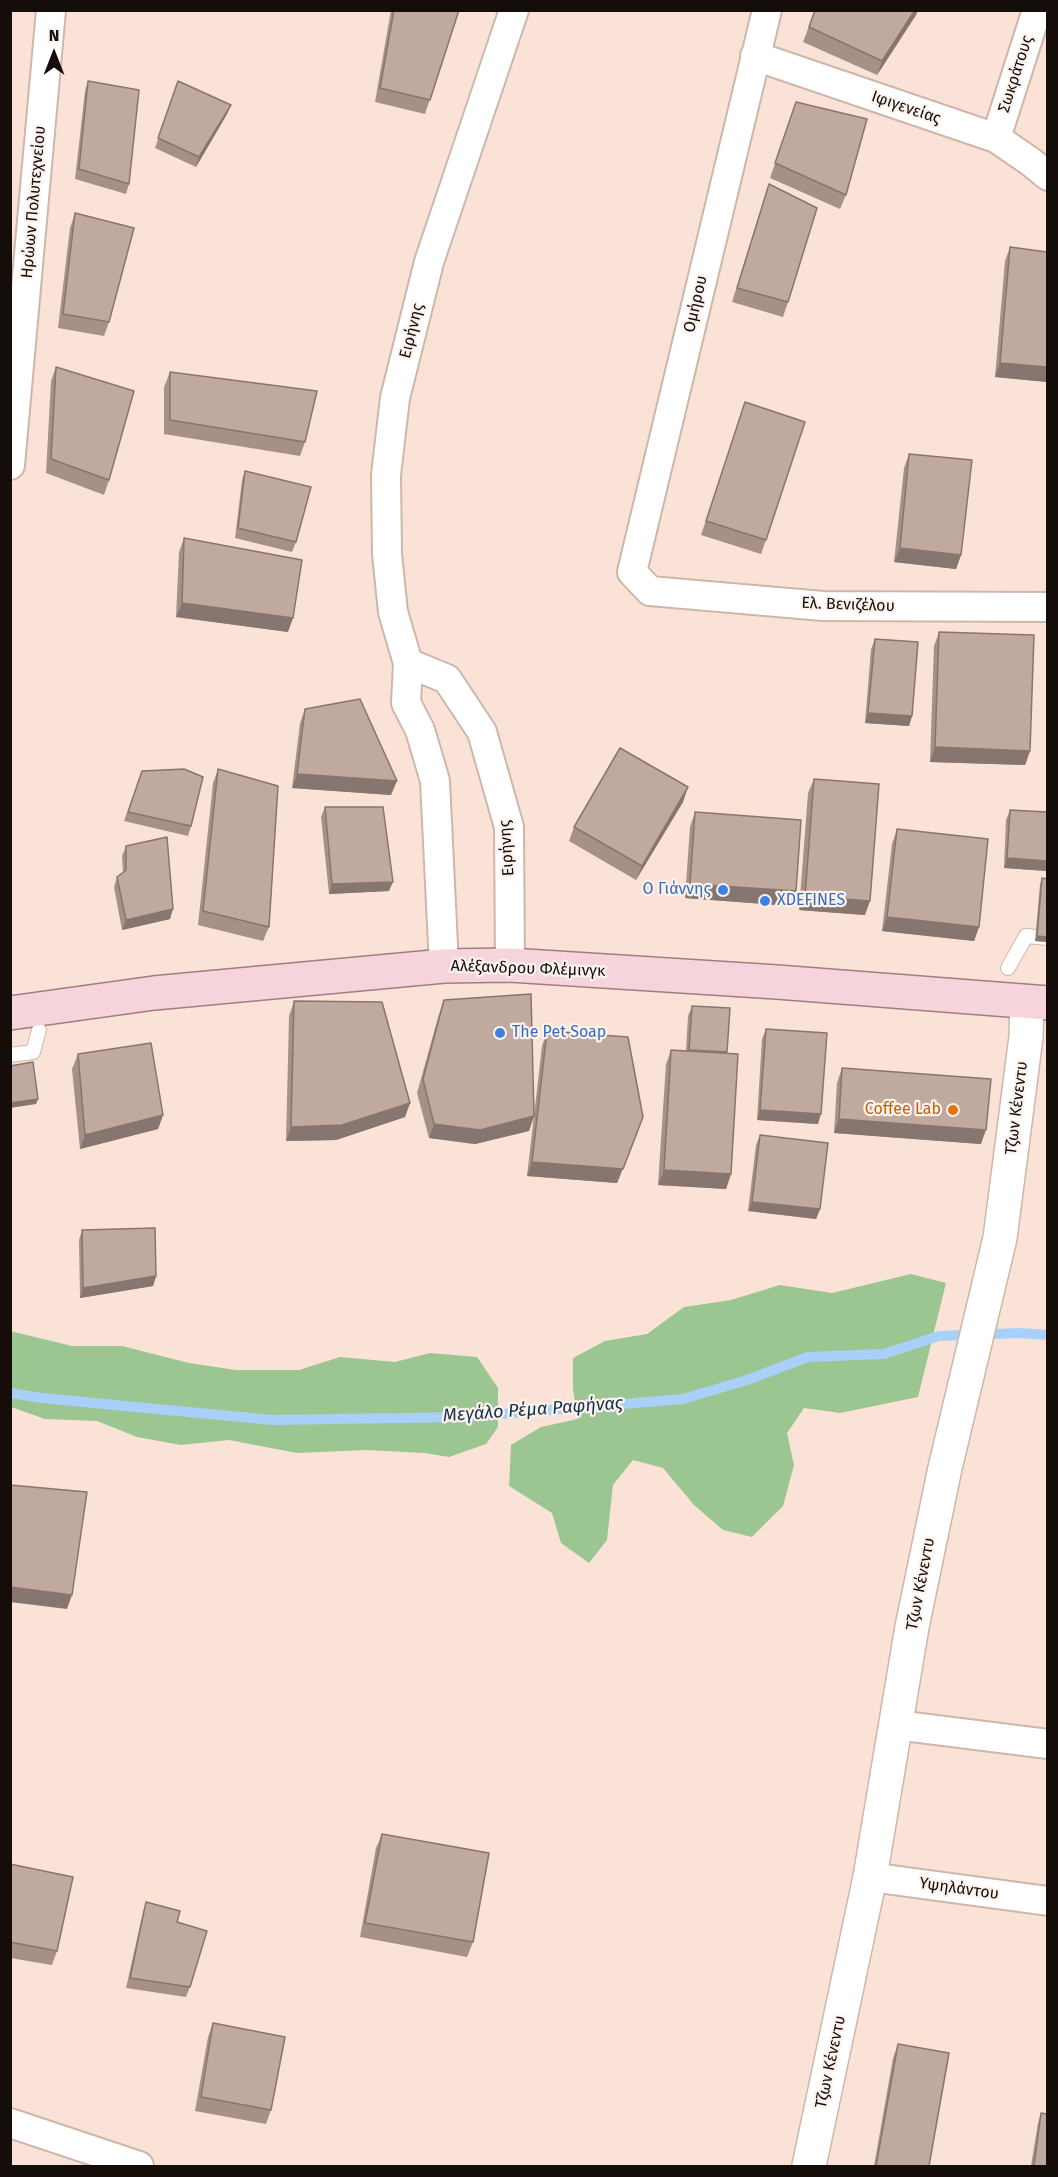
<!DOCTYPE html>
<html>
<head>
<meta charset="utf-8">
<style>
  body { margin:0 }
  #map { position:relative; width:1058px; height:2177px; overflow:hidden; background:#fae3d6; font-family:"Fira Sans",sans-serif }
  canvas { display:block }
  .frame { position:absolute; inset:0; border:12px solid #140d09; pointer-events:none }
  .north { position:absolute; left:24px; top:24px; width:60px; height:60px; -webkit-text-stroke:4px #fcf3ee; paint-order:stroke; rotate:0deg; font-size:16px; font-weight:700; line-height:24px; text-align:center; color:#140d09 }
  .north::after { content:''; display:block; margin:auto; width:21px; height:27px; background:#140d09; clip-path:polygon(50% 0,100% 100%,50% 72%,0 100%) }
</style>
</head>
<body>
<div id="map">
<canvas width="1058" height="2177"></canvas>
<div class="frame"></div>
<div class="north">N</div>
</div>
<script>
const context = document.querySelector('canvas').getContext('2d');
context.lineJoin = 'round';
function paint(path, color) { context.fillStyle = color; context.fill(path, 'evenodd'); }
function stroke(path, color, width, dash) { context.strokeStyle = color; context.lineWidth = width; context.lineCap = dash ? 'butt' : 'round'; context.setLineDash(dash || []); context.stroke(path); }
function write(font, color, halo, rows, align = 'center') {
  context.font = font + ' "Fira Sans",sans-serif'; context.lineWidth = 4.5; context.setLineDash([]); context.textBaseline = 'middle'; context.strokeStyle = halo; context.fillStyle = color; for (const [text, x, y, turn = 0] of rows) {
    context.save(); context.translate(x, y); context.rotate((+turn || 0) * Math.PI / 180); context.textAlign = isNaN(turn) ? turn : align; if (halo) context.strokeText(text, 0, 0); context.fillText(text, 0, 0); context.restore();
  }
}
paint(new Path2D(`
  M 911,1274 L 946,1283 L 918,1397 L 840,1413 L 804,1408 L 787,1433 L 794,1465 L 783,1506 L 752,1537 L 723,1530 L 694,1505 L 663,1468 L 633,1460 L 613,1485 L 607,1540 L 589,1563 L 561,1543 L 552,1513 L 509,1486 L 511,1445 L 541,1427 L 578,1419 L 573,1390 L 573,1358 L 605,1341 L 647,1334 L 684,1307 L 731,1300 L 780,1285 L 832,1293 Z
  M 10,1331 L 72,1346 L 122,1346 L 189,1363 L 236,1370 L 299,1370 L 340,1357 L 395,1362 L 430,1353 L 477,1357 L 498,1388 L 498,1427 L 486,1444 L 449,1457 L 425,1453 L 366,1450 L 297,1453 L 229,1440 L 181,1445 L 137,1437 L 97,1421 L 45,1419 L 11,1407 Z`), '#9bc691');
stroke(new Path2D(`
  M 10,1393 L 42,1398 L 272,1420 L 465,1417 L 683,1399 L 747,1380 L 808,1357 L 884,1354 L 939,1336 L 1020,1333 L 1048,1335`), '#a8d0f8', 10);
const service = new Path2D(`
  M 1008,968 L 1026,936 L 1048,938
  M 10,1055 L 33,1052 L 39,1030`);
const minor = new Path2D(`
  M 767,10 L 632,572 L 650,591 L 823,606 L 1048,607
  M 755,56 L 996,138 L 1031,162 L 1048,176
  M 996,138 L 1037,10
  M 10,465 L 51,10
  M 408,663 L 447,679 L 482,732 L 509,827 L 510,965
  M 444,966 L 435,781 L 420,730 L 406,703 L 408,663 L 393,612 L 387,554 L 386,475 L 395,398 L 429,262 L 514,10
  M 896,1725 L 1048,1744
  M 870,1877 L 1048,1901
  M 10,2123 L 139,2166`);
const tertiary = new Path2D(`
  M 809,2166 L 870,1877 L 912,1627 L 945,1468 L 1000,1238 L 1026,1037 L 1027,1002`);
const primary = new Path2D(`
  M 10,1013 L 154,993 L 444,966 L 510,965 L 777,982 L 1048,1003`);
stroke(service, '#cdb7ab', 16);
stroke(minor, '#cdb7ab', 32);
stroke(tertiary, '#cdb7ab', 36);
stroke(primary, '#a37c82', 36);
stroke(service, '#fff', 14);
stroke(minor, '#fff', 28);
stroke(tertiary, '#fff', 33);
stroke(primary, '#f6d4db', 33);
paint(new Path2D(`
  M 391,10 L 459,10 L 425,114 L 375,102 Z
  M 815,10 L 918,10 L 916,15 L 877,75 L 803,42 Z
  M 88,81 L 129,184 L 126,194 L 75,179 L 85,91 Z
  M 178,81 L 227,114 L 196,167 L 155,148 Z
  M 796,102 L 846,195 L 840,209 L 770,178 Z
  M 769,184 L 788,302 L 783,317 L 732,302 Z
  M 75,213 L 109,322 L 104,336 L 58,328 L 70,228 Z
  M 1010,247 L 1047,252 L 1047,382 L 995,377 L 1005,261 Z
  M 56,367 L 109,480 L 104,495 L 46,473 L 51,381 Z
  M 170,372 L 305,442 L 300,456 L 164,434 L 164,387 Z
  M 745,402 L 766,540 L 761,554 L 701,535 Z
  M 909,454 L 961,555 L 956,569 L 894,562 L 904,468 Z
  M 245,471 L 296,542 L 292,552 L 235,538 L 242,480 Z
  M 184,538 L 288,632 L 176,617 L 179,552 Z
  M 939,632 L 1030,751 L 1025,765 L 930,762 L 934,646 Z
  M 875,639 L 912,716 L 909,726 L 865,723 L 871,649 Z
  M 305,709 L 391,795 L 292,788 L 300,723 Z
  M 218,769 L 269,927 L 263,941 L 198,925 L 213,783 Z
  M 142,771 L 191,826 L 188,836 L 124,821 Z
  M 814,779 L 865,915 L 799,910 L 808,793 Z
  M 683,802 L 636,880 L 569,841 L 574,827 Z
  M 325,807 L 389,891 L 329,894 L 321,817 Z
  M 1010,810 L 1047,812 L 1047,871 L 1004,868 L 1006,820 Z
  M 695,812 L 796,891 L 791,906 L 685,898 L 690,827 Z
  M 897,829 L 979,927 L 974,941 L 882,931 L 892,844 Z
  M 126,846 L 170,919 L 122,930 L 114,887 L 117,877 L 123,873 L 122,856 Z
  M 1042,878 L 1047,879 L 1047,942 L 1035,941 L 1040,884 Z
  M 444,1000 L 534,1116 L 529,1131 L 475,1144 L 429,1138 L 417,1093 L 439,1014 Z
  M 294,1001 L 410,1103 L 405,1117 L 336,1140 L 286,1141 L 289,1016 Z
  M 692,1006 L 727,1053 L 731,1174 L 726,1189 L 658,1185 L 666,1064 L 671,1050 L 686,1051 L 688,1016 Z
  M 766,1029 L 818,1124 L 757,1120 L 762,1039 Z
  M 547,1031 L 638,1132 L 617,1183 L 527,1176 L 542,1046 Z
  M 78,1054 L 163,1115 L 158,1129 L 80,1149 L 72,1069 Z
  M 842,1068 L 981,1144 L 834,1133 L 837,1083 Z
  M 760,1135 L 820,1209 L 816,1219 L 748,1211 L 756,1145 Z
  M 82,1230 L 156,1276 L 153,1286 L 80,1298 L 79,1240 Z
  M 382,1834 L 473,1942 L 467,1957 L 360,1937 L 376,1848 Z
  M 10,1864 L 57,1951 L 52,1965 L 10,1958 Z
  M 146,1902 L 177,1922 L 190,1987 L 186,1997 L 126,1988 L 143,1912 Z
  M 213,2023 L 271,2110 L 266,2124 L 195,2111 L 208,2037 Z
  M 898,2044 L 929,2166 L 874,2166 L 893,2058 Z
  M 1041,2113 L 1047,2166 L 1031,2166 L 1038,2123 Z`), '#a59188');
paint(new Path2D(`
  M 915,10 L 918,10 L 916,15 L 877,75 L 882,61 Z
  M 231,105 L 227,114 L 196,167 L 199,157 Z
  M 1000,363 L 1047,367 L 1047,382 L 995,377 Z
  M 900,548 L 961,555 L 956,569 L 894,562 Z
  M 182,603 L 293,618 L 288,632 L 176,617 Z
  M 868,713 L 912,716 L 909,726 L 865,723 Z
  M 935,747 L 1030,751 L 1025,765 L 930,762 Z
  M 297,774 L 397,781 L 391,795 L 292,788 Z
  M 688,787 L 683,802 L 636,880 L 642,866 Z
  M 1007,858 L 1047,861 L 1047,871 L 1004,868 Z
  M 393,882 L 389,891 L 329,894 L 332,884 Z
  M 690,884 L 796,891 L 791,906 L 685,898 Z
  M 805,896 L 870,901 L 865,915 L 799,910 Z
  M 173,909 L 170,919 L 122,930 L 126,920 Z
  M 887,917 L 979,927 L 974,941 L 882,931 Z
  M 1037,936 L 1047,937 L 1047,942 L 1035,941 Z
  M 38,1099 L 36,1104 L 10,1108 L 10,1103 Z
  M 410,1103 L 405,1117 L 336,1140 L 286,1141 L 291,1127 Z
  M 760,1110 L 821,1114 L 818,1124 L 757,1120 Z
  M 163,1115 L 158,1129 L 80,1149 L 85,1135 Z
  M 534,1116 L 529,1131 L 475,1144 L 429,1138 L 434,1124 Z
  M 643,1117 L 617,1183 L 527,1176 L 532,1162 Z
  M 839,1119 L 986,1130 L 981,1144 L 834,1133 Z
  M 664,1170 L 731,1174 L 726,1189 L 658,1185 Z
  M 752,1202 L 820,1209 L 816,1219 L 748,1211 Z
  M 156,1276 L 153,1286 L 80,1298 L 83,1288 Z
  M 10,1587 L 72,1595 L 67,1609 L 10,1602 Z`), '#86766f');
const building = new Path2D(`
  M 394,10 L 459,10 L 430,100 L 380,88 Z
  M 815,10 L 915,10 L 882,61 L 809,27 Z
  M 88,81 L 139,90 L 129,184 L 79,169 Z
  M 178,81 L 231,105 L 199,157 L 158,138 Z
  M 796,102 L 867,119 L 846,195 L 775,163 Z
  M 769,184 L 817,208 L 788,302 L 737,288 Z
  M 75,213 L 134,228 L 109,322 L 63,314 Z
  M 1010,247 L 1047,252 L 1047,367 L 1000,363 Z
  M 56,367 L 134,391 L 109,480 L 51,459 Z
  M 170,372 L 317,391 L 305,442 L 170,420 Z
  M 745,402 L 805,422 L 766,540 L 706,521 Z
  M 909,454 L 972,460 L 961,555 L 900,548 Z
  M 245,471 L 311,487 L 296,542 L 238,528 Z
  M 184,538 L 302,560 L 293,618 L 182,603 Z
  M 939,632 L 1034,635 L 1030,751 L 935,747 Z
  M 875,639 L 918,642 L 912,716 L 868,713 Z
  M 360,699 L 397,781 L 297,774 L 305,709 Z
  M 620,748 L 688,787 L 642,866 L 574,827 Z
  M 184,769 L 203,777 L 191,826 L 128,812 L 142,771 Z
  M 218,769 L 278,786 L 269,927 L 203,911 Z
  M 814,779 L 879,784 L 870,901 L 805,896 Z
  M 325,807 L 383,807 L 393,882 L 332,884 Z
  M 1010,810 L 1047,812 L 1047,861 L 1007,858 Z
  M 695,812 L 801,820 L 796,891 L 690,884 Z
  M 897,829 L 988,839 L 979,927 L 887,917 Z
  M 167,837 L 173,909 L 126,920 L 117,877 L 126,870 L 126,846 Z
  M 1042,878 L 1047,879 L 1047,937 L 1037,936 Z
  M 531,994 L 534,1116 L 480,1130 L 434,1124 L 423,1079 L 444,1000 Z
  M 294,1001 L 382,1002 L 410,1103 L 342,1125 L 291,1127 Z
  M 692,1006 L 730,1008 L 727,1052 L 689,1050 Z
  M 766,1029 L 827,1033 L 821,1114 L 760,1110 Z
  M 547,1031 L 628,1037 L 643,1117 L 623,1169 L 532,1162 Z
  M 151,1043 L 163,1115 L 85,1135 L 78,1054 Z
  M 671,1050 L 738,1054 L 731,1174 L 664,1170 Z
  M 33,1062 L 38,1099 L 10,1103 L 10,1066 Z
  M 842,1068 L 991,1079 L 986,1130 L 839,1119 Z
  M 760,1135 L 828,1143 L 820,1209 L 752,1202 Z
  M 155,1228 L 156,1276 L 83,1288 L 82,1230 Z
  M 10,1485 L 87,1492 L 72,1595 L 10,1587 Z
  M 382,1834 L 489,1853 L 473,1942 L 365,1923 Z
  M 10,1864 L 73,1877 L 57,1951 L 10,1942 Z
  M 146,1902 L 180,1911 L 177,1922 L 207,1931 L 190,1987 L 130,1978 Z
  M 213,2023 L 285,2037 L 271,2110 L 201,2097 Z
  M 898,2044 L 949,2053 L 929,2166 L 876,2166 Z
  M 1041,2113 L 1047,2114 L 1047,2166 L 1034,2166 Z`);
paint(building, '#c0a99e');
stroke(building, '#86766f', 1.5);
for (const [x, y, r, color] of [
  [723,890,6,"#3f7fe0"],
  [765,901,6,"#3f7fe0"],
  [500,1033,6,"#3f7fe0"],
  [953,1110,6,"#e8710a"]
]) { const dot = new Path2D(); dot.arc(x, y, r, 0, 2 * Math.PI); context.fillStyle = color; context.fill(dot); stroke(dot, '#fcf3ee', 2); }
write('16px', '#140d09', '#fcf3ee', [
  ["Σωκράτους",1016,74,-72],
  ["Ιφιγενείας",906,108,19],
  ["Ηρώων Πολυτεχνείου",34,202,-85],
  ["Ομήρου",696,304,-77],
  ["Ειρήνης",412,331,-76],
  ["Ελ. Βενιζέλου",848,605,2],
  ["Ειρήνης",507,848,-94],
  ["Αλέξανδρου Φλέμινγκ",528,969,2],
  ["Τζων Κένεντυ",1017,1108,-83],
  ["Τζων Κένεντυ",921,1584,-79],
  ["Υψηλάντου",959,1889,8],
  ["Τζων Κένεντυ",831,2062,-78]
]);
write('16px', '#366cbe', '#fcf3ee', [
  ["Ο Γιάννης",711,890,"right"],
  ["XDEFINES",777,901],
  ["The Pet Soap",512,1033]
], 'left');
write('16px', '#c56008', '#fcf3ee', [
  ["Coffee Lab",941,1110]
], 'right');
write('italic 18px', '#122e48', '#fcf3ee', [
  ["Μεγάλο Ρέμα Ραφήνας",533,1410,-4]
]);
</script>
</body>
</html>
